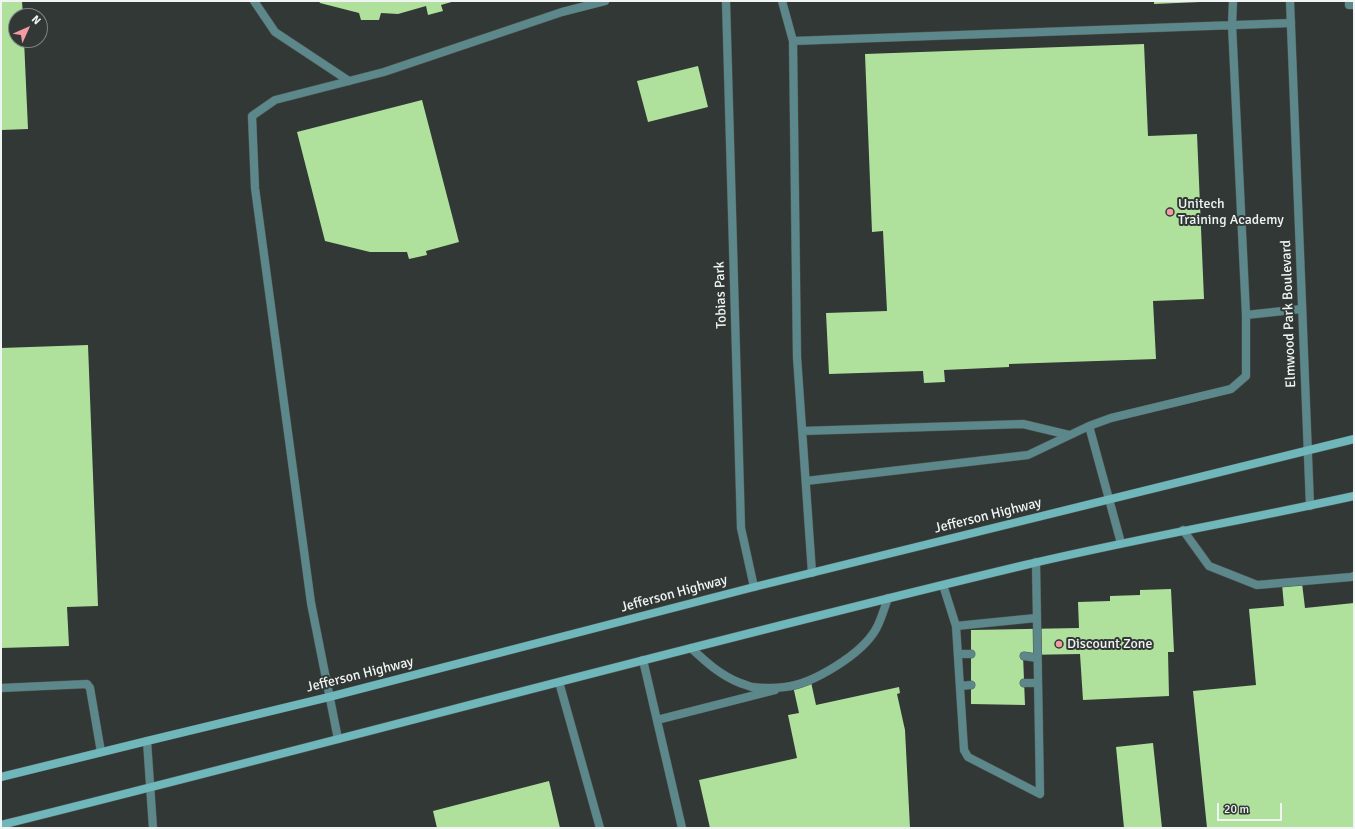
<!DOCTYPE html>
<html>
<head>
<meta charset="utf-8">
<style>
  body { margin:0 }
  #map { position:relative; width:1355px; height:829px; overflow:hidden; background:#313835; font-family:Signika,sans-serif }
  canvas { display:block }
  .frame { position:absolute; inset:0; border:2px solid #f0f5f3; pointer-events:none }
  .north { position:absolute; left:8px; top:8px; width:40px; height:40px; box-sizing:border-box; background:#313835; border:1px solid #7d8481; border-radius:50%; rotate:45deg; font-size:11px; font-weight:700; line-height:16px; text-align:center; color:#f0f5f3 }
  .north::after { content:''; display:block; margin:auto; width:14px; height:18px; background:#f49aa5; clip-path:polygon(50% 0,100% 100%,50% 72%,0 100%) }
  .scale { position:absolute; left:1217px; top:803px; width:65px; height:18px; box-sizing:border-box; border:2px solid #f0f5f3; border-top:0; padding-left:5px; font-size:12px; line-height:14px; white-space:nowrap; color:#f0f5f3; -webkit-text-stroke:3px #313835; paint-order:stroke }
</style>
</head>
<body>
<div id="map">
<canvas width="1355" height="829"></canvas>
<div class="frame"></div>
<div class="north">N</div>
<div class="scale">20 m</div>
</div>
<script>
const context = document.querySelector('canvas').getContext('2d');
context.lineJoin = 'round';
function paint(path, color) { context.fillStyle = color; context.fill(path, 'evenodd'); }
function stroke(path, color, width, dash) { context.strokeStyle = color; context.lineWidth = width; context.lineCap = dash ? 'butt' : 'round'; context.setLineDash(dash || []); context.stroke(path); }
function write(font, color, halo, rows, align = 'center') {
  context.font = font + ' Signika,sans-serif'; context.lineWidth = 4; context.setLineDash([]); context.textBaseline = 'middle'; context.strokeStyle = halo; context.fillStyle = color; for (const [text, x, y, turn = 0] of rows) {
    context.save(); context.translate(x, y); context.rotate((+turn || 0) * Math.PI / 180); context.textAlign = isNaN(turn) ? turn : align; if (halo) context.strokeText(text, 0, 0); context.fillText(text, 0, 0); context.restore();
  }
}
paint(new Path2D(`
  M 1,1 L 22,1 L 23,16 L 16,16 L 16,40 L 24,40 L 28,129 L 1,130 Z
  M 319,1 L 455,1 L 441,5 L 443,11 L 428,15 L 426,6 L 398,14 L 381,13 L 379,20 L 361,20 L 359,13 L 320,3 Z
  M 1154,1 L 1200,1 L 1200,2 L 1154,4 Z
  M 1144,44 L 1148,136 L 1197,134 L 1204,299 L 1153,301 L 1156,359 L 1009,364 L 1009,367 L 944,370 L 945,382 L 924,383 L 923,371 L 829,374 L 826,313 L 887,311 L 883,231 L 872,232 L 865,54 Z
  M 698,66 L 708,107 L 648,122 L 637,81 Z
  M 422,100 L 459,242 L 426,251 L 427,255 L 409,259 L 407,252 L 370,252 L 325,241 L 297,132 Z
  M 88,345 L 98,606 L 67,607 L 69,646 L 1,648 L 1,348 Z
  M 1302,583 L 1305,608 L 1354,603 L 1354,828 L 1207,828 L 1193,691 L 1256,685 L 1249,609 L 1284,606 L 1282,584 Z
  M 1171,589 L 1174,652 L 1168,652 L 1169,696 L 1083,700 L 1080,654 L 1023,655 L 1025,705 L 971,704 L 971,630 L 1079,628 L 1078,602 L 1110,601 L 1110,596 L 1140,595 L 1140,590 Z
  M 811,682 L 816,705 L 899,687 L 900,693 L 897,694 L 905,730 L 910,828 L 710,828 L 699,780 L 797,758 L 788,715 L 799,713 L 793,686 Z
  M 1153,743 L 1162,828 L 1124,828 L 1116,747 Z
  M 549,781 L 560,828 L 437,828 L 433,811 Z`), '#afe19d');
const service = new Path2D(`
  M 254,1 L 275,32 L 349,81
  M 726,1 L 741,528 L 754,587
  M 782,1 L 793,41 L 797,357 L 812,573
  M 1233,1 L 1232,25 L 1246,315
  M 1349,1 L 1349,5 L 1354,5
  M 793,41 L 1291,23
  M 802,431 L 1023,424 L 1069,435
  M 806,481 L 1028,455 L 1089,426
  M 1183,530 L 1209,566 L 1257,585 L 1351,577 L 1354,576
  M 1121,543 L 1089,426 L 1111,418 L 1231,389 L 1246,376 L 1246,315 L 1302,309
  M 943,585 L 956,626 L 1036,618
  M 956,626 L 964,750 L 968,757 L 1040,794 L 1036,562
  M 691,648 C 706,662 720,675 740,683 C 744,684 748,686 752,687 C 761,688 776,688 785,687 C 813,684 862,654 876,629 C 881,620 884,609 888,598
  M 958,654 L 971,654
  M 1024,656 L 1037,658
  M 643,660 L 682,828
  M 559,682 L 600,828
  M 1024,683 L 1038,683
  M 960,686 L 971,685
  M 1,688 L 87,684 L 90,688 L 101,752
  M 657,720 L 775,690
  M 338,739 L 311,603 L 255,188 L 252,116 L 275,100 L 384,72 L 562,12 L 605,1
  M 147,741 L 153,828`);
const tertiary = new Path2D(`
  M 1290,1 L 1310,506`);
const secondary = new Path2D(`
  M 1,777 L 147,741 L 329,697 L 754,587 L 1354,439
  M 1,825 C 343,740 682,647 1025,565 C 1134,539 1245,520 1354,496`);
stroke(service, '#505653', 9);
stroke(tertiary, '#505653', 9);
stroke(secondary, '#505653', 9);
stroke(service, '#5d888b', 8);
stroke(tertiary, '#5d888b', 8);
stroke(secondary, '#70b7bb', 8);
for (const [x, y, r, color] of [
  [1170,212,4,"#f49aa5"],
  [1059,644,4,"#f49aa5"]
]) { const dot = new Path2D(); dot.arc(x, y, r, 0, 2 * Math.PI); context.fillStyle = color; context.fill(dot); stroke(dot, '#313835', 1.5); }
write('14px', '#f0f5f3', '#313835', [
  ["Unitech",1178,204],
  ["Training Academy",1178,220],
  ["Discount Zone",1067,644]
], 'left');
write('14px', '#f0f5f3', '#313835', [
  ["Tobias Park",721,295,-92],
  ["Elmwood Park Boulevard",1289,314,-92],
  ["Jefferson Highway",988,516,-14],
  ["Jefferson Highway",674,594,-15],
  ["Jefferson Highway",360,675,-14]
]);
</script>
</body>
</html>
